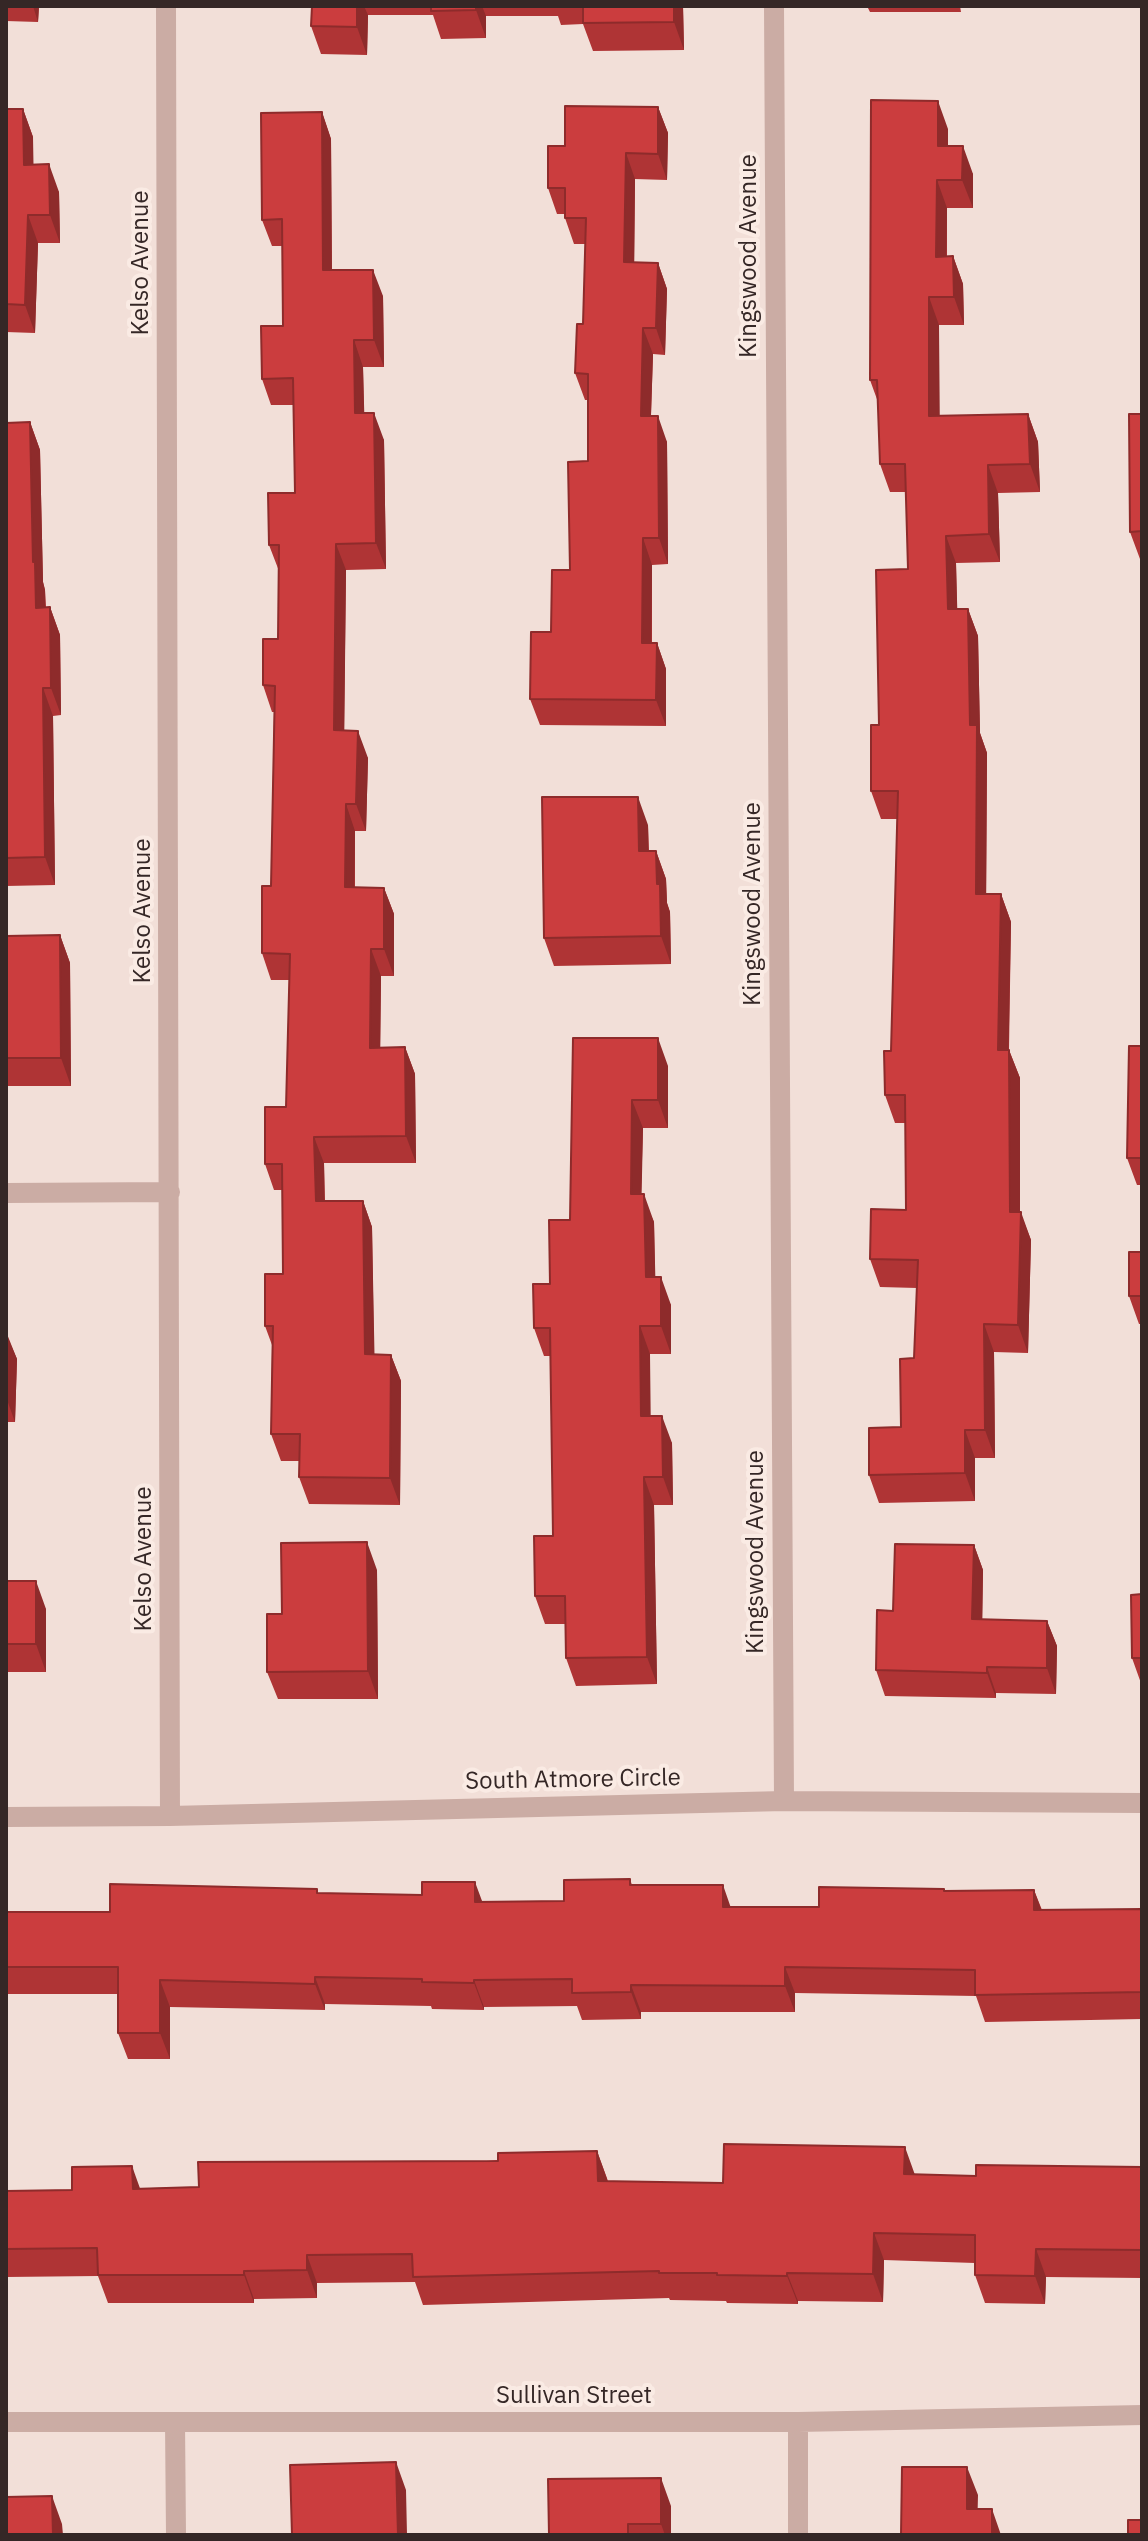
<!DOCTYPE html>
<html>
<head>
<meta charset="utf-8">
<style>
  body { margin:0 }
  #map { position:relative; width:1148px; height:2541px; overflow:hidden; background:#f2dfd8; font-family:"IBM Plex Sans",sans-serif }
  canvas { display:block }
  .frame { position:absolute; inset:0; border:8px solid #352726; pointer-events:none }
</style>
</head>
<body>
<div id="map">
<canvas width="1148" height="2541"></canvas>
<div class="frame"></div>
</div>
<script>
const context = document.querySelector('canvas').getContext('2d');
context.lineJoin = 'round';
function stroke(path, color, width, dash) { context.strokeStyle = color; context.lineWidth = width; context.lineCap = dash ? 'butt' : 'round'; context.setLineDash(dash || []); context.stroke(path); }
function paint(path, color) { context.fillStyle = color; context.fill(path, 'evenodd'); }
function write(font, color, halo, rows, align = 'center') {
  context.font = font + ' "IBM Plex Sans",sans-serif'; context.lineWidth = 8; context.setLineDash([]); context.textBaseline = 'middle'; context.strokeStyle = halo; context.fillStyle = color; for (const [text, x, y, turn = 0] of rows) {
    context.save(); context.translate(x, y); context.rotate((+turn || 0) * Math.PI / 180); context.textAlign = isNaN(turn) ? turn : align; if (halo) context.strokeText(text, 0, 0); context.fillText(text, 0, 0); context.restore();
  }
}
stroke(new Path2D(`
  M 166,6 L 170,1816
  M 774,6 L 784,1801
  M 6,1193 L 170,1192
  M 6,1817 L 170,1816 L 784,1801 L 1142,1803
  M 6,2422 L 798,2422 L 1142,2415
  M 175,2422 L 176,2535
  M 798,2422 L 798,2535`), '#cbaca4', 20);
paint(new Path2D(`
  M 6,6 L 39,6 L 38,22 L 6,21 Z
  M 312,6 L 683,6 L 684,50 L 593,51 L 583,24 L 561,25 L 558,16 L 486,16 L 486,38 L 441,39 L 433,15 L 368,15 L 367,55 L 321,54 L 311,26 Z
  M 867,6 L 960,6 L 961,12 L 870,12 Z
  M 658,107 L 668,133 L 667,180 L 635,179 L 634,262 L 658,263 L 667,289 L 665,355 L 653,354 L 651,416 L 667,442 L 668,564 L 652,565 L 652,643 L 657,643 L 666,669 L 666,726 L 540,725 L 530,699 L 570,570 L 588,461 L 588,400 L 585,400 L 575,373 L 583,324 L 585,244 L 574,244 L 565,218 L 565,214 L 557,214 L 548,188 L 565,146 Z
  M 6,109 L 23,109 L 33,137 L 33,165 L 59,192 L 60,243 L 38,243 L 35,333 L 6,332 Z
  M 322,112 L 331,139 L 332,270 L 383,296 L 384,367 L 363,367 L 364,413 L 384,440 L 386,569 L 346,570 L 344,731 L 368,758 L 366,831 L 355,831 L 355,887 L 384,888 L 394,914 L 394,976 L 381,976 L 380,1048 L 405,1047 L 415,1074 L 416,1163 L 324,1163 L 325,1201 L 363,1201 L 372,1227 L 374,1355 L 391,1355 L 401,1381 L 400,1505 L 309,1504 L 299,1477 L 299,1461 L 281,1461 L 271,1434 L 272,1345 L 265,1326 L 283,1274 L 282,1190 L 274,1190 L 265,1164 L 286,1107 L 289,980 L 271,980 L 262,953 L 271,886 L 274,712 L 272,712 L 263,685 L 278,639 L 279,571 L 269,545 L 295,493 L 293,405 L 271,405 L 262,379 L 283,326 L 282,246 L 272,246 L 262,220 Z
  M 948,129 L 948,146 L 973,174 L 973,208 L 947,208 L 947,256 L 953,256 L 963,284 L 964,325 L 939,325 L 939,416 L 1028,414 L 1038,442 L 1040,492 L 998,493 L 1000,562 L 956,563 L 957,609 L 968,609 L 978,636 L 980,733 L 987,753 L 986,894 L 1001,894 L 1011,922 L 1009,1050 L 1020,1078 L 1020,1212 L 1031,1240 L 1028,1353 L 994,1352 L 995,1458 L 975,1458 L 975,1501 L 879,1503 L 869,1475 L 901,1427 L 914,1358 L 917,1288 L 880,1287 L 870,1259 L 906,1210 L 905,1123 L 895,1123 L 885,1095 L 891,1051 L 897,819 L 881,819 L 871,791 L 879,725 L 908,569 L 906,492 L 890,492 L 880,464 L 878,402 L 870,380 Z
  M 1142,414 L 1142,559 L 1140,559 L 1130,532 Z
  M 30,422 L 40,450 L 43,582 L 45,590 L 46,607 L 50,607 L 60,635 L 61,715 L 53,716 L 55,885 L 6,886 L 6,423 Z
  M 648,825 L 649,851 L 656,851 L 666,879 L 667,903 L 670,912 L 671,964 L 554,966 L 544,938 Z
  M 60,935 L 70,963 L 71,1086 L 6,1086 L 6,936 Z
  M 573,1038 L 668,1066 L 668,1128 L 643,1128 L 641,1194 L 654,1222 L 655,1277 L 671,1305 L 671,1354 L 650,1354 L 650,1416 L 672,1443 L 673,1505 L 654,1505 L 657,1684 L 576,1686 L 566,1658 L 566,1624 L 545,1624 L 535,1596 L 553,1536 L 550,1356 L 544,1356 L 534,1328 L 570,1220 Z
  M 1142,1046 L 1142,1185 L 1137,1185 L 1127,1158 Z
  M 1142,1252 L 1142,1324 L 1139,1324 L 1129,1296 Z
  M 6,1334 L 17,1359 L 15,1422 L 6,1422 Z
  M 974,1545 L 983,1570 L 982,1619 L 1047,1621 L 1057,1646 L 1056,1694 L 996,1693 L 996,1698 L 885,1696 L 876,1670 L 893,1611 Z
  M 377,1570 L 378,1699 L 278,1699 L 267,1672 L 282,1614 Z
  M 6,1581 L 46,1609 L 46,1672 L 6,1672 Z
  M 1142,1594 L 1142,1686 L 1132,1658 Z
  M 630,1879 L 632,1885 L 731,1907 L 819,1907 L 944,1889 L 945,1891 L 1034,1890 L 1042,1910 L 1142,1909 L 1142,2019 L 985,2022 L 976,1996 L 795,1993 L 795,2012 L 641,2012 L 641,2019 L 582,2020 L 577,2006 L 484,2007 L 484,2010 L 432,2009 L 431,2006 L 325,2004 L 325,2010 L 170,2007 L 170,2059 L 128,2059 L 118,2033 L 118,1994 L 6,1994 L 6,1912 L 110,1912 L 317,1889 L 318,1893 L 483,1902 L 564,1901 Z
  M 597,2151 L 608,2181 L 723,2183 L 915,2174 L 976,2176 L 1142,2167 L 1142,2278 L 1046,2277 L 1045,2304 L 985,2303 L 975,2275 L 975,2263 L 884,2260 L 883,2302 L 798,2301 L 798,2304 L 727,2303 L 726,2301 L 670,2300 L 669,2298 L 423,2305 L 415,2282 L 317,2283 L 317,2298 L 254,2299 L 254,2303 L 108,2303 L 98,2276 L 6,2277 L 6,2191 L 199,2187 Z
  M 671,2506 L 671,2535 L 549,2535 Z`), '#af3435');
paint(new Path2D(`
  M 33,6 L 39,6 L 38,22 Z
  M 357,6 L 364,6 L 368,15 L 367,55 L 357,27 Z
  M 476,6 L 482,6 L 486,16 L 486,38 L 476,10 Z
  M 674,6 L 683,6 L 684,50 L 674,22 Z
  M 938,101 L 948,129 L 948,174 L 938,146 Z
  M 658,107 L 668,133 L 667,180 L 658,154 Z
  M 23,109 L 33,137 L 34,193 L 24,165 Z
  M 322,112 L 331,139 L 332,297 L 323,270 Z
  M 963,146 L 973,174 L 973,208 L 962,180 Z
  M 626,153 L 635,179 L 634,288 L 624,262 Z
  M 49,164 L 59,192 L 60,243 L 50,215 Z
  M 937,180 L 947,208 L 946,284 L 936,257 Z
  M 28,215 L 38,243 L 35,333 L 25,305 Z
  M 953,256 L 963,284 L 964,325 L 954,297 Z
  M 658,263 L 667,289 L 665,355 L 656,328 Z
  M 373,270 L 383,296 L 384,367 L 374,340 Z
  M 929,297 L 939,325 L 940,444 L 929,416 Z
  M 643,328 L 653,354 L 650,443 L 641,416 Z
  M 354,340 L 363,367 L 365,440 L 355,413 Z
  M 374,413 L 384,440 L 386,569 L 376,543 Z
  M 1028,414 L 1038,442 L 1040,492 L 1030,464 Z
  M 658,416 L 667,442 L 668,564 L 659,538 Z
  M 30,422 L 40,450 L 43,582 L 45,590 L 46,636 L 36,608 L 33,562 Z
  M 988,465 L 998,493 L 1000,562 L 989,534 Z
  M 946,536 L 956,563 L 958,636 L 948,609 Z
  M 643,538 L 652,565 L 651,669 L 642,643 Z
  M 336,544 L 346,570 L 344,757 L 334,730 Z
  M 50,607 L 60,635 L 61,715 L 51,688 Z
  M 968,609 L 978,636 L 980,733 L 987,753 L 986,922 L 976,894 L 970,725 Z
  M 657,643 L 666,669 L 666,726 L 656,700 Z
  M 43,688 L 53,716 L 55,885 L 45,857 Z
  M 358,731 L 368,758 L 366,831 L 356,804 Z
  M 638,797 L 648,825 L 649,879 L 639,851 Z
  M 346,804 L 355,831 L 354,914 L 345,887 Z
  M 656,851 L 666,879 L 667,903 L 670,912 L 671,964 L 661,936 L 657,884 Z
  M 384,888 L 394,914 L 394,976 L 384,949 Z
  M 1001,894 L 1011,922 L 1008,1078 L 998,1050 Z
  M 60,935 L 70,963 L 71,1086 L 61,1058 Z
  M 371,949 L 381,976 L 380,1074 L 370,1048 Z
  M 658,1038 L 668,1066 L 668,1128 L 658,1100 Z
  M 405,1047 L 415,1074 L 416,1163 L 406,1136 Z
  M 1009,1050 L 1020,1078 L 1020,1223 L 1021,1212 L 1031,1240 L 1028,1353 L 1018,1325 L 1010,1212 Z
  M 632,1100 L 643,1128 L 641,1222 L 631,1194 Z
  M 314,1137 L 324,1163 L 325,1228 L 316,1201 Z
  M 644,1194 L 654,1222 L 656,1305 L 646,1277 Z
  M 363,1201 L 372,1227 L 375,1381 L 365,1354 Z
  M 661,1277 L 671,1305 L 671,1354 L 661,1326 Z
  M 984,1324 L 994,1352 L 995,1458 L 985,1430 Z
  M 640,1326 L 650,1354 L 651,1443 L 641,1416 Z
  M 7,1334 L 17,1359 L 15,1422 L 6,1397 Z
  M 391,1355 L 401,1381 L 400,1505 L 390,1478 Z
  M 662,1416 L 672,1443 L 673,1505 L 663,1477 Z
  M 965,1430 L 975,1458 L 975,1501 L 965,1473 Z
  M 644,1477 L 654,1505 L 657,1684 L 647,1657 Z
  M 367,1542 L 377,1570 L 378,1699 L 368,1671 Z
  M 974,1545 L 983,1570 L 982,1645 L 972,1619 Z
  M 36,1581 L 46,1609 L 46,1672 L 36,1644 Z
  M 1047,1621 L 1057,1646 L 1056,1694 L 1047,1668 Z
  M 987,1667 L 996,1693 L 996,1698 L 987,1673 Z
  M 475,1882 L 485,1909 L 475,1902 Z
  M 723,1885 L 732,1911 L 723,1907 Z
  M 1034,1890 L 1044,1917 L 1034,1910 Z
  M 785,1967 L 795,1993 L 795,2012 L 785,1986 Z
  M 315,1977 L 325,2004 L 325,2010 L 315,1984 Z
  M 160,1980 L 170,2007 L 170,2059 L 160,2033 Z
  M 474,1980 L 484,2007 L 484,2010 L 474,1983 Z
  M 631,1985 L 641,2012 L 641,2019 L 631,1992 Z
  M 905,2147 L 915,2175 L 904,2174 Z
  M 597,2151 L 607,2179 L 608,2209 L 598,2181 Z
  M 132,2166 L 142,2194 L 133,2189 Z
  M 874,2233 L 884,2260 L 883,2302 L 873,2274 Z
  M 1036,2249 L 1046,2277 L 1045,2304 L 1035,2276 Z
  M 307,2255 L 317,2283 L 317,2298 L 307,2270 Z
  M 244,2271 L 254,2299 L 254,2303 L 244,2275 Z
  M 787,2273 L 798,2301 L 798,2304 L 787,2276 Z
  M 396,2462 L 406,2490 L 407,2535 L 398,2535 Z
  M 967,2467 L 978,2495 L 977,2535 L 967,2509 Z
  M 661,2478 L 671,2506 L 671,2535 L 665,2535 L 661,2524 Z
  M 52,2496 L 62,2524 L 63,2535 L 53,2535 Z
  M 992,2509 L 1001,2535 L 992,2535 Z`), '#8e2b2b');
const building = new Path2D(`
  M 312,6 L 357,6 L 357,27 L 311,26 Z
  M 431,6 L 476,6 L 476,10 L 431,11 Z
  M 583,6 L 674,6 L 674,22 L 583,23 Z
  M 871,100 L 938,101 L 938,146 L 963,146 L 962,180 L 937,180 L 936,257 L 953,256 L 954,297 L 929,297 L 929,416 L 1028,414 L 1030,464 L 988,465 L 989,534 L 946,536 L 948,609 L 968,609 L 970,725 L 977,725 L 976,894 L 1001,894 L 998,1050 L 1009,1050 L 1010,1212 L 1021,1212 L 1018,1325 L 984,1324 L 985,1430 L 965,1430 L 965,1473 L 869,1475 L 869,1428 L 901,1427 L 900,1359 L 914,1358 L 918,1260 L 870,1259 L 871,1209 L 906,1210 L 905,1095 L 885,1095 L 884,1051 L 891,1051 L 898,791 L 871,791 L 871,725 L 879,725 L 876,570 L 908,569 L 905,464 L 880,464 L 877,380 L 870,380 Z
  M 565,106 L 658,107 L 658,154 L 626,153 L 624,262 L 658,263 L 656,328 L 643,328 L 641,416 L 658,416 L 659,538 L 643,538 L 642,643 L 657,643 L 656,700 L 530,699 L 531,632 L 551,632 L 552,570 L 570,570 L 568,462 L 588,461 L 588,374 L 575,373 L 577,324 L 583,324 L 586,218 L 565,218 L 565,188 L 548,188 L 548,146 L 565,146 Z
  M 6,109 L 23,109 L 24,165 L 49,164 L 50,215 L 28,215 L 25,305 L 6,304 Z
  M 322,112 L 323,270 L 373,270 L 374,340 L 354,340 L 355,413 L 374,413 L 376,543 L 336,544 L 334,730 L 358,731 L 356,804 L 346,804 L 345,887 L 384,888 L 384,949 L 371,949 L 370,1048 L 405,1047 L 406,1136 L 314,1137 L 316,1201 L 363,1201 L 365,1354 L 391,1355 L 390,1478 L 299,1477 L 300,1434 L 271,1434 L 273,1326 L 265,1326 L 265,1274 L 283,1274 L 282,1164 L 265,1164 L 265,1107 L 286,1107 L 290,954 L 262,953 L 262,886 L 271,886 L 275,686 L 263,685 L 263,639 L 278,639 L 279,545 L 269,545 L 268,493 L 295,493 L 293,378 L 262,379 L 261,326 L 283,326 L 282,219 L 262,220 L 261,113 Z
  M 1129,414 L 1142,414 L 1142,531 L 1130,532 Z
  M 30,422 L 33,562 L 35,562 L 36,608 L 50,607 L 51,688 L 43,688 L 45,857 L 6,858 L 6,423 Z
  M 542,797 L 638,797 L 639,851 L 656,851 L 657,884 L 660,884 L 661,936 L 544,938 Z
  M 60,935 L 61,1058 L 6,1058 L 6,936 Z
  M 573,1038 L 658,1038 L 658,1100 L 632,1100 L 631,1194 L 644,1194 L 646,1277 L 661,1277 L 661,1326 L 640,1326 L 641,1416 L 662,1416 L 663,1477 L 644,1477 L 647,1657 L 566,1658 L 565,1596 L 535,1596 L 534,1536 L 553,1536 L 550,1328 L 534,1328 L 533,1284 L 550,1284 L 549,1220 L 570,1220 Z
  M 1129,1046 L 1142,1046 L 1142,1158 L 1127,1158 Z
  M 1129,1252 L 1142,1252 L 1142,1296 L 1129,1296 Z
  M 6,1334 L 7,1334 L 6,1397 Z
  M 367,1542 L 368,1671 L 267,1672 L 267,1614 L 282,1614 L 281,1543 Z
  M 895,1544 L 974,1545 L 972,1619 L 1047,1621 L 1047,1668 L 987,1667 L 987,1673 L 876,1670 L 877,1610 L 893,1611 Z
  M 6,1581 L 36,1581 L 36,1644 L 6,1644 Z
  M 1142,1594 L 1142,1658 L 1132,1658 L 1131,1595 Z
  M 630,1879 L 630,1885 L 723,1885 L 723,1907 L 819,1907 L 819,1887 L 944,1889 L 944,1891 L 1034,1890 L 1034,1910 L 1142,1909 L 1142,1992 L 975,1995 L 975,1970 L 785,1967 L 785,1986 L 631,1985 L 631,1992 L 572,1993 L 572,1979 L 474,1980 L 474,1983 L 422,1982 L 422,1979 L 315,1977 L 315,1984 L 160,1980 L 160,2033 L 118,2033 L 118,1967 L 6,1967 L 6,1912 L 110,1912 L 110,1884 L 317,1889 L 317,1893 L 422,1895 L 422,1882 L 475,1882 L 475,1902 L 564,1901 L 564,1880 Z
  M 724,2144 L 905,2147 L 904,2174 L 976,2176 L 976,2165 L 1142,2167 L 1142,2250 L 1036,2249 L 1035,2276 L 975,2275 L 975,2235 L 874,2233 L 873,2274 L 787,2273 L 787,2276 L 717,2275 L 717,2273 L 659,2273 L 659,2271 L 413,2277 L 412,2254 L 307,2255 L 307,2270 L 244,2271 L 244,2275 L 98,2275 L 97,2248 L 6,2249 L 6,2191 L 72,2190 L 72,2167 L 132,2166 L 133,2189 L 199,2187 L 198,2162 L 498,2161 L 498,2153 L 597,2151 L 598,2181 L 723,2183 Z
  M 396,2462 L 398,2535 L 292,2535 L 290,2465 Z
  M 902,2467 L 967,2467 L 967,2509 L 992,2509 L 992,2535 L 901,2535 Z
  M 661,2478 L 661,2524 L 628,2524 L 628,2535 L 549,2535 L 548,2479 Z
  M 52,2496 L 53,2535 L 6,2535 L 6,2497 Z
  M 1128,2520 L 1142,2520 L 1142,2535 L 1128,2535 Z`);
paint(building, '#cb3d3e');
stroke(building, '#8e2b2b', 2);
write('24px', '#352726', '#faebe4', [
  ["Kingswood Avenue",749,256,-90],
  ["Kelso Avenue",141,263,-90],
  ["Kingswood Avenue",753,904,-90],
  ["Kelso Avenue",143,911,-90],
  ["Kingswood Avenue",756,1552,-90],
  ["Kelso Avenue",144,1559,-90],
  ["South Atmore Circle",573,1780,-1],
  ["Sullivan Street",574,2396]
]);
</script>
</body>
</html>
